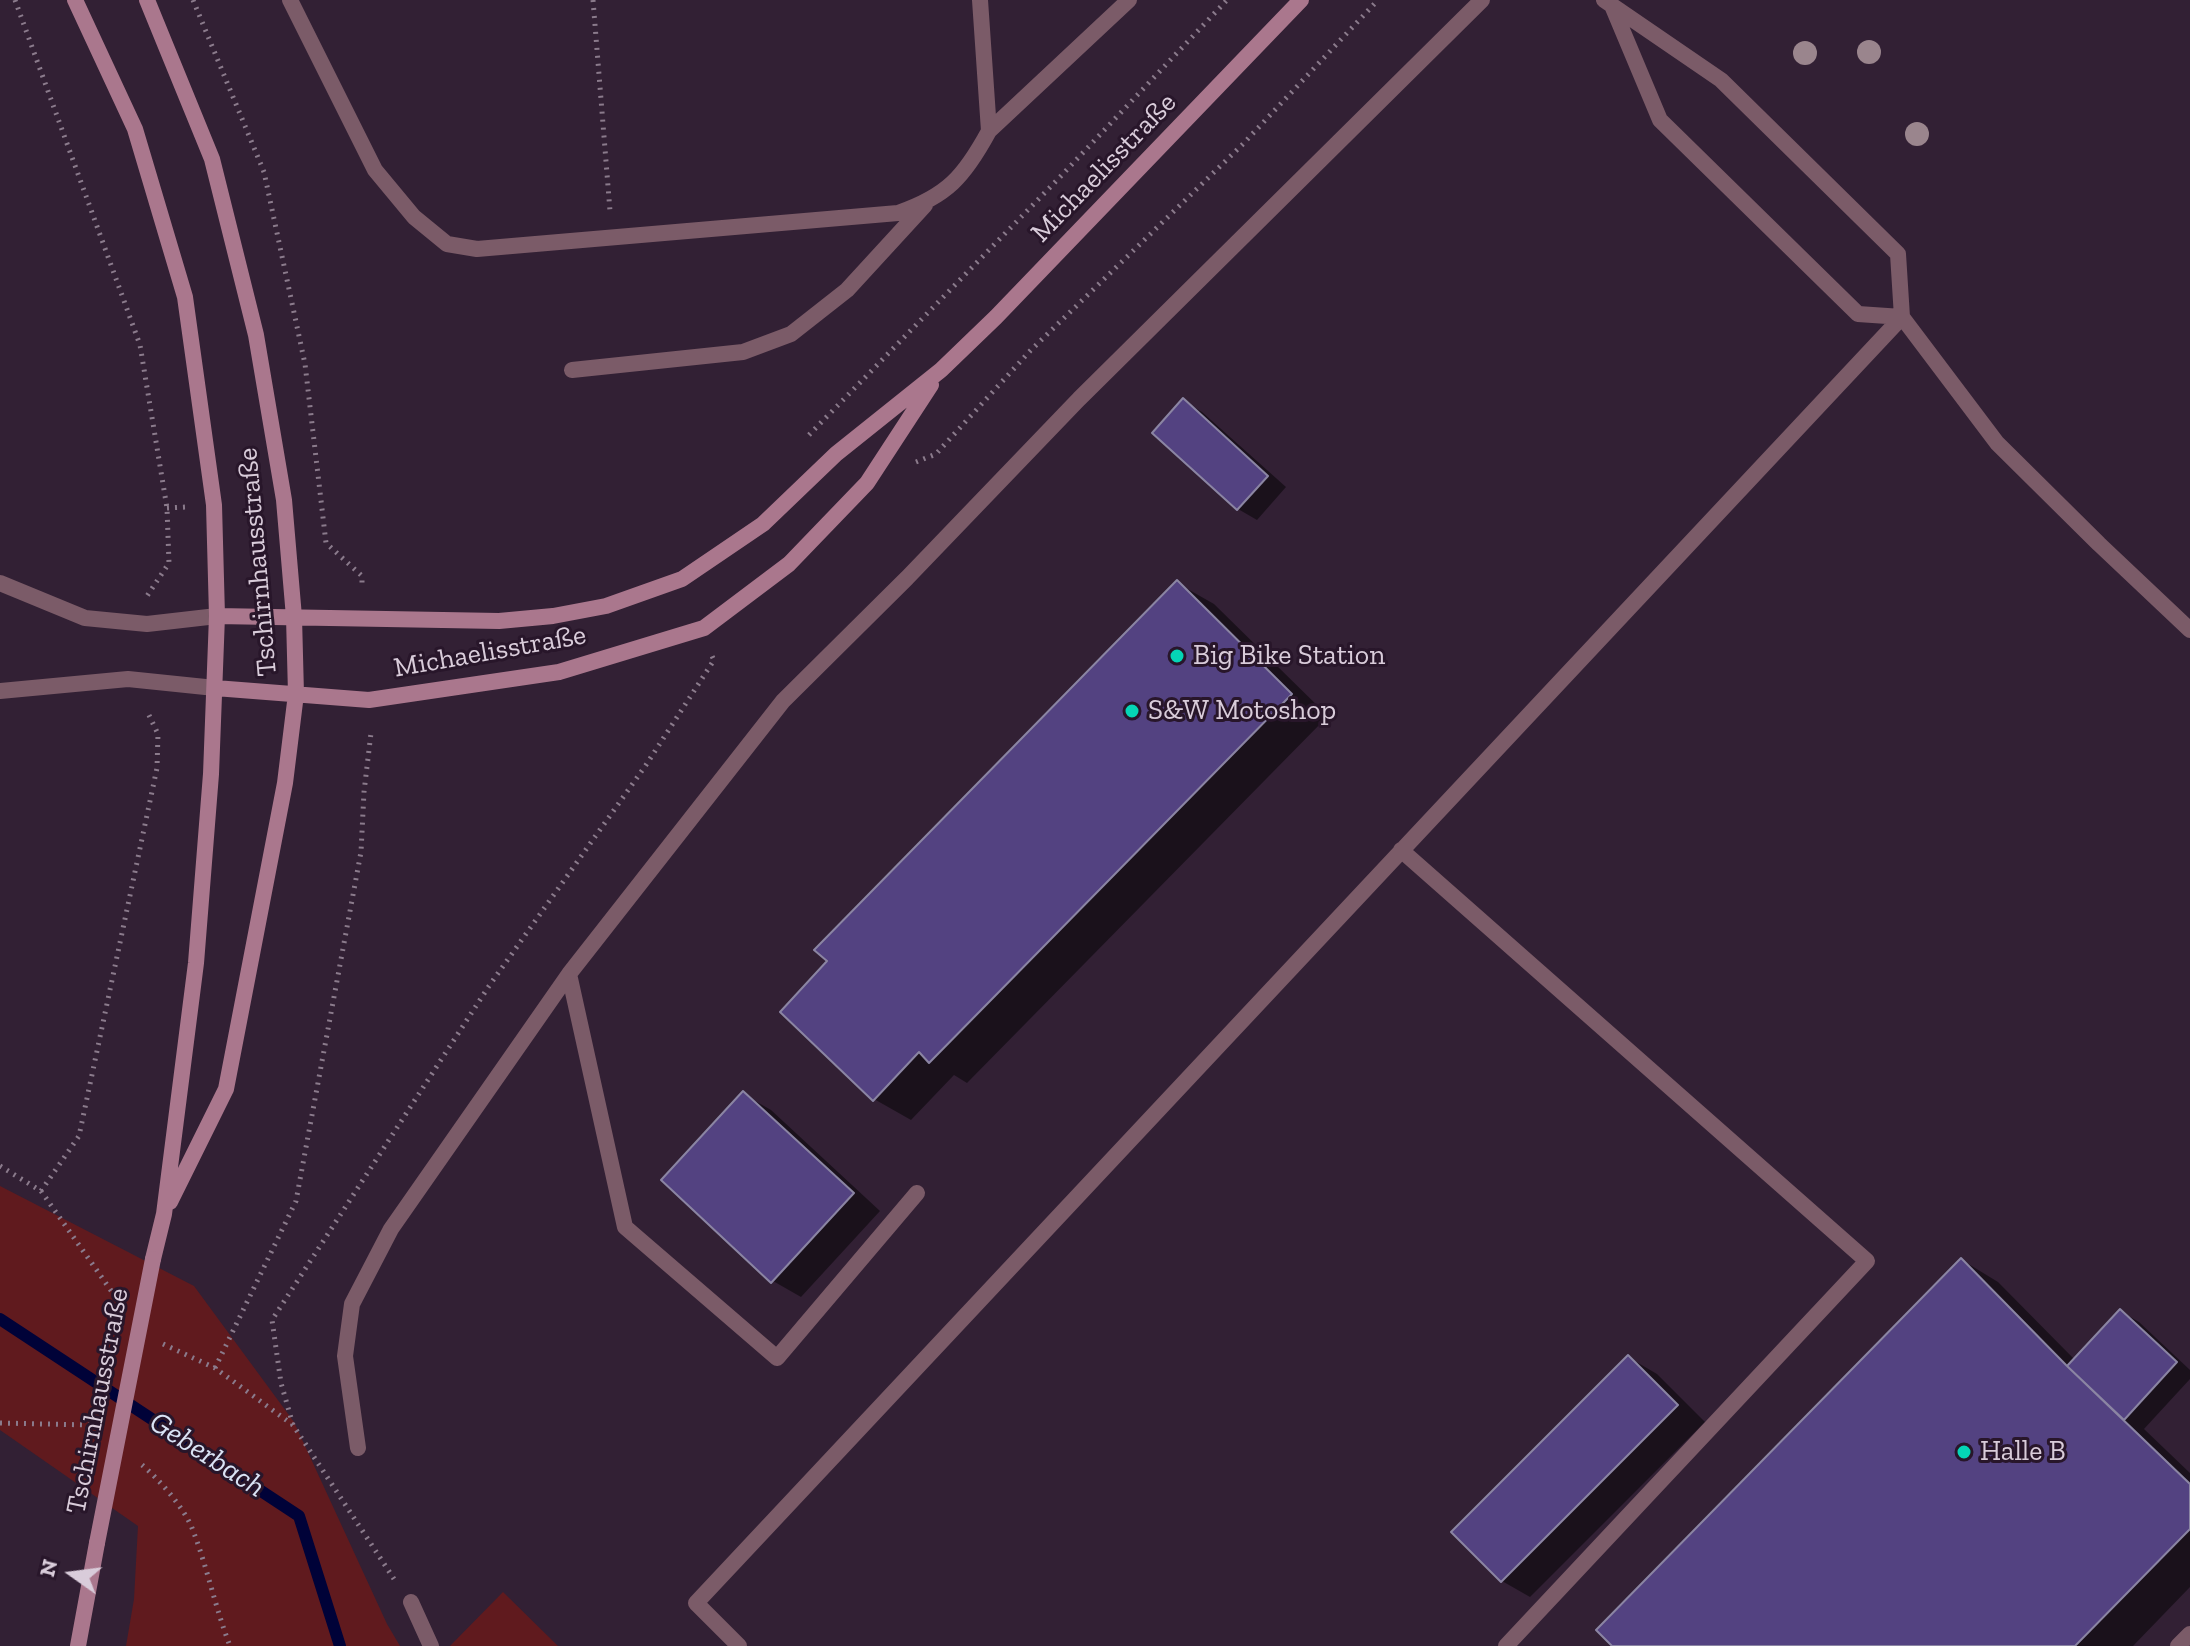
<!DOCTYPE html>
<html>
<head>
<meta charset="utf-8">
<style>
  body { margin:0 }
  #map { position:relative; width:2190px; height:1646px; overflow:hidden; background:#322034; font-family:"Zilla Slab",serif }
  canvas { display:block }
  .north { position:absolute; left:32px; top:1534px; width:80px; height:80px; -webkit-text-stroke:6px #28162a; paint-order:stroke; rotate:284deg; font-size:22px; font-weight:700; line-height:32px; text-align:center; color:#d9ccda }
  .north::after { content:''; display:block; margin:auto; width:28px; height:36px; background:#d9ccda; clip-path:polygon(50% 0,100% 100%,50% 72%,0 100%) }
</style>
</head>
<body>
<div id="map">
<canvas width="2190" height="1646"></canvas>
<div class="north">N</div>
</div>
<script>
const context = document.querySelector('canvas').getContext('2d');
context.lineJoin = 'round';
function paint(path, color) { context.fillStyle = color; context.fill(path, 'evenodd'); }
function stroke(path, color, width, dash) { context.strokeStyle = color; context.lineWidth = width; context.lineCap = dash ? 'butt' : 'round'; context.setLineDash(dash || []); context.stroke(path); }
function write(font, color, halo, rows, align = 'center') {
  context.font = font + ' "Zilla Slab",serif'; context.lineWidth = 6; context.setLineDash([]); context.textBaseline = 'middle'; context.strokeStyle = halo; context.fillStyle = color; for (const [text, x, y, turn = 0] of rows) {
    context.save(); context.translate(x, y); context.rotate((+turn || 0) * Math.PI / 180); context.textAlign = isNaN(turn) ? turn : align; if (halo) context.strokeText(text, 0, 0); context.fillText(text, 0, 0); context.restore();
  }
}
paint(new Path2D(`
  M 0,1186 L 194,1286 L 294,1422 L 387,1624 L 400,1646 L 126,1646 L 134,1599 L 138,1526 L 0,1430 Z
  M 503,1592 L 558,1646 L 450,1646 Z`), '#601a1e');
paint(new Path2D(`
  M 1184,401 L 1202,412 L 1286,487 L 1257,520 L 1238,509 Z
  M 1177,583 L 1214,604 L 1328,716 L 967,1083 L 954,1075 L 911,1120 L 874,1099 Z
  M 743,1094 L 771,1110 L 880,1211 L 801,1297 L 773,1281 Z
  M 1962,1260 L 1998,1282 L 2075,1360 L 2120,1311 L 2139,1322 L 2190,1370 L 2190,1379 L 2144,1429 L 2190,1473 L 2190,1587 L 2133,1646 L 1614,1646 Z
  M 1628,1357 L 1657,1374 L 1705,1422 L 1530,1597 L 1502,1581 Z`), '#0007');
stroke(new Path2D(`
  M 0,1319 L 299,1516 L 340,1646`), '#000238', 12);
const building = new Path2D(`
  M 1183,398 L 1268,476 L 1237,510 L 1152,433 Z
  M 1177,580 L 1292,694 L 929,1063 L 919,1052 L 873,1101 L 780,1012 L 827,961 L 814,950 Z
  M 743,1091 L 854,1193 L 771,1283 L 661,1180 Z
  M 1961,1258 L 2067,1366 L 2190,1484 L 2190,1529 L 2075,1646 L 1612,1646 L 1596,1630 Z
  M 2120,1309 L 2177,1362 L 2124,1420 L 2067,1366 Z
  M 1628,1355 L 1678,1405 L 1501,1582 L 1451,1532 Z`);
paint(building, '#534281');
stroke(building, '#8b85a3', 2);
stroke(new Path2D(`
  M 15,0 L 140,345 L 167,508 L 169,563 L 147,596
  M 193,0 L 264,172 L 305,364 L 326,543 L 362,576 L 362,588
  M 593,0 L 610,211
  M 809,435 L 1060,177 L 1227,0
  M 916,462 L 936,454 L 1030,351 L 1243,144 L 1378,0
  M 167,508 L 186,507
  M 0,1166 L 41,1191 L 117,1299
  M 41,1191 L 79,1136 L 157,768 L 158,734 L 147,711
  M 163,1344 L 215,1368 L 293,1425 L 396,1582
  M 215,1368 L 296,1201 L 361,852 L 364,792 L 371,733
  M 0,1423 L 91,1425
  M 293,1425 L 281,1383 L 272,1320 L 489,986 L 646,765 L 714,660 L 712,656
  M 142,1465 C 159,1479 184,1508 192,1528 C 207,1566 215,1607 230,1646`), '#8b7b8c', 5, [2, 6]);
stroke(new Path2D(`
  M 290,0 L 375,170 L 414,217 L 447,244 L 477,249 L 898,213 C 947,196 964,177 989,131 L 1129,0
  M 980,0 L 989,131
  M 1604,0 L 1721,80 L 1898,254 L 1902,317 L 1997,443 L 2099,544 L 2190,630
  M 1613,8 L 1660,120 L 1858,314 L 1902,317
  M 572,370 L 743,352 L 791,334 L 847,290 L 925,205
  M 0,583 L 85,618 L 147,624 L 217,616
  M 0,691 L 128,679 L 215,688
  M 1401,850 L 1867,1261 L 1506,1646
  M 569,974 L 625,1227 L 777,1358 L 917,1193
  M 358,1448 L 345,1356 L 352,1304 L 391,1229 L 569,974 L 783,701 L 907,578 L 1079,399 L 1482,0
  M 739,1646 L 696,1603 L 1902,317
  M 2178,1646 L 2190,1634`), '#7b5b68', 16);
stroke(new Path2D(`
  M 411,1602 L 431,1646`), '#7b5b68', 16);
stroke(new Path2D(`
  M 75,0 L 135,129 L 185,297 L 214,505 L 217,616 L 211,774 L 196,963 L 164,1214 L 153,1259
  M 147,0 L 212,159 L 256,335 L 284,500 L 294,617 L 296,694 L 285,783 L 226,1089 L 170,1202
  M 217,616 L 499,621 L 553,616 L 606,606 L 682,579 L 763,524 L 836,454 L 941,370 L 996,317 L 1301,0
  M 215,688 L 369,700 L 559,672 L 704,628 L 789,564 L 867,483 L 931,385
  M 78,1646 L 97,1543`), '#aa778d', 16);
stroke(new Path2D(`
  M 97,1543 L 153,1259`), '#aa778d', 16);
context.fillStyle = '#9a858d';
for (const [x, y] of [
  [1869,52],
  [1805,53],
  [1917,134]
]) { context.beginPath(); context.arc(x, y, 12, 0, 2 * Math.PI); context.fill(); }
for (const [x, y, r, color] of [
  [1177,656,8,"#05d5b6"],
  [1132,711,8,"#05d5b6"],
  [1964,1452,8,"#05d5b6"]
]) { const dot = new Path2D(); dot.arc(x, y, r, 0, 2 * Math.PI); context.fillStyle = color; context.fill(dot); stroke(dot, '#28162a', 3); }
write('28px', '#d9ccda', '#28162a', [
  ["Michaelisstraße",1104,168,-46],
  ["Tschirnhausstraße",258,562,-95],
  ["Michaelisstraße",490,652,-10],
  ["Tschirnhausstraße",98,1401,-79]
]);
write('28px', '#d9ccda', '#28162a', [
  ["Big Bike Station",1193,656],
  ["S&W Motoshop",1148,711],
  ["Halle B",1980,1452]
], 'left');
write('italic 30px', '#dae3f5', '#28162a', [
  ["Geberbach",207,1455,33]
]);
</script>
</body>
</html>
